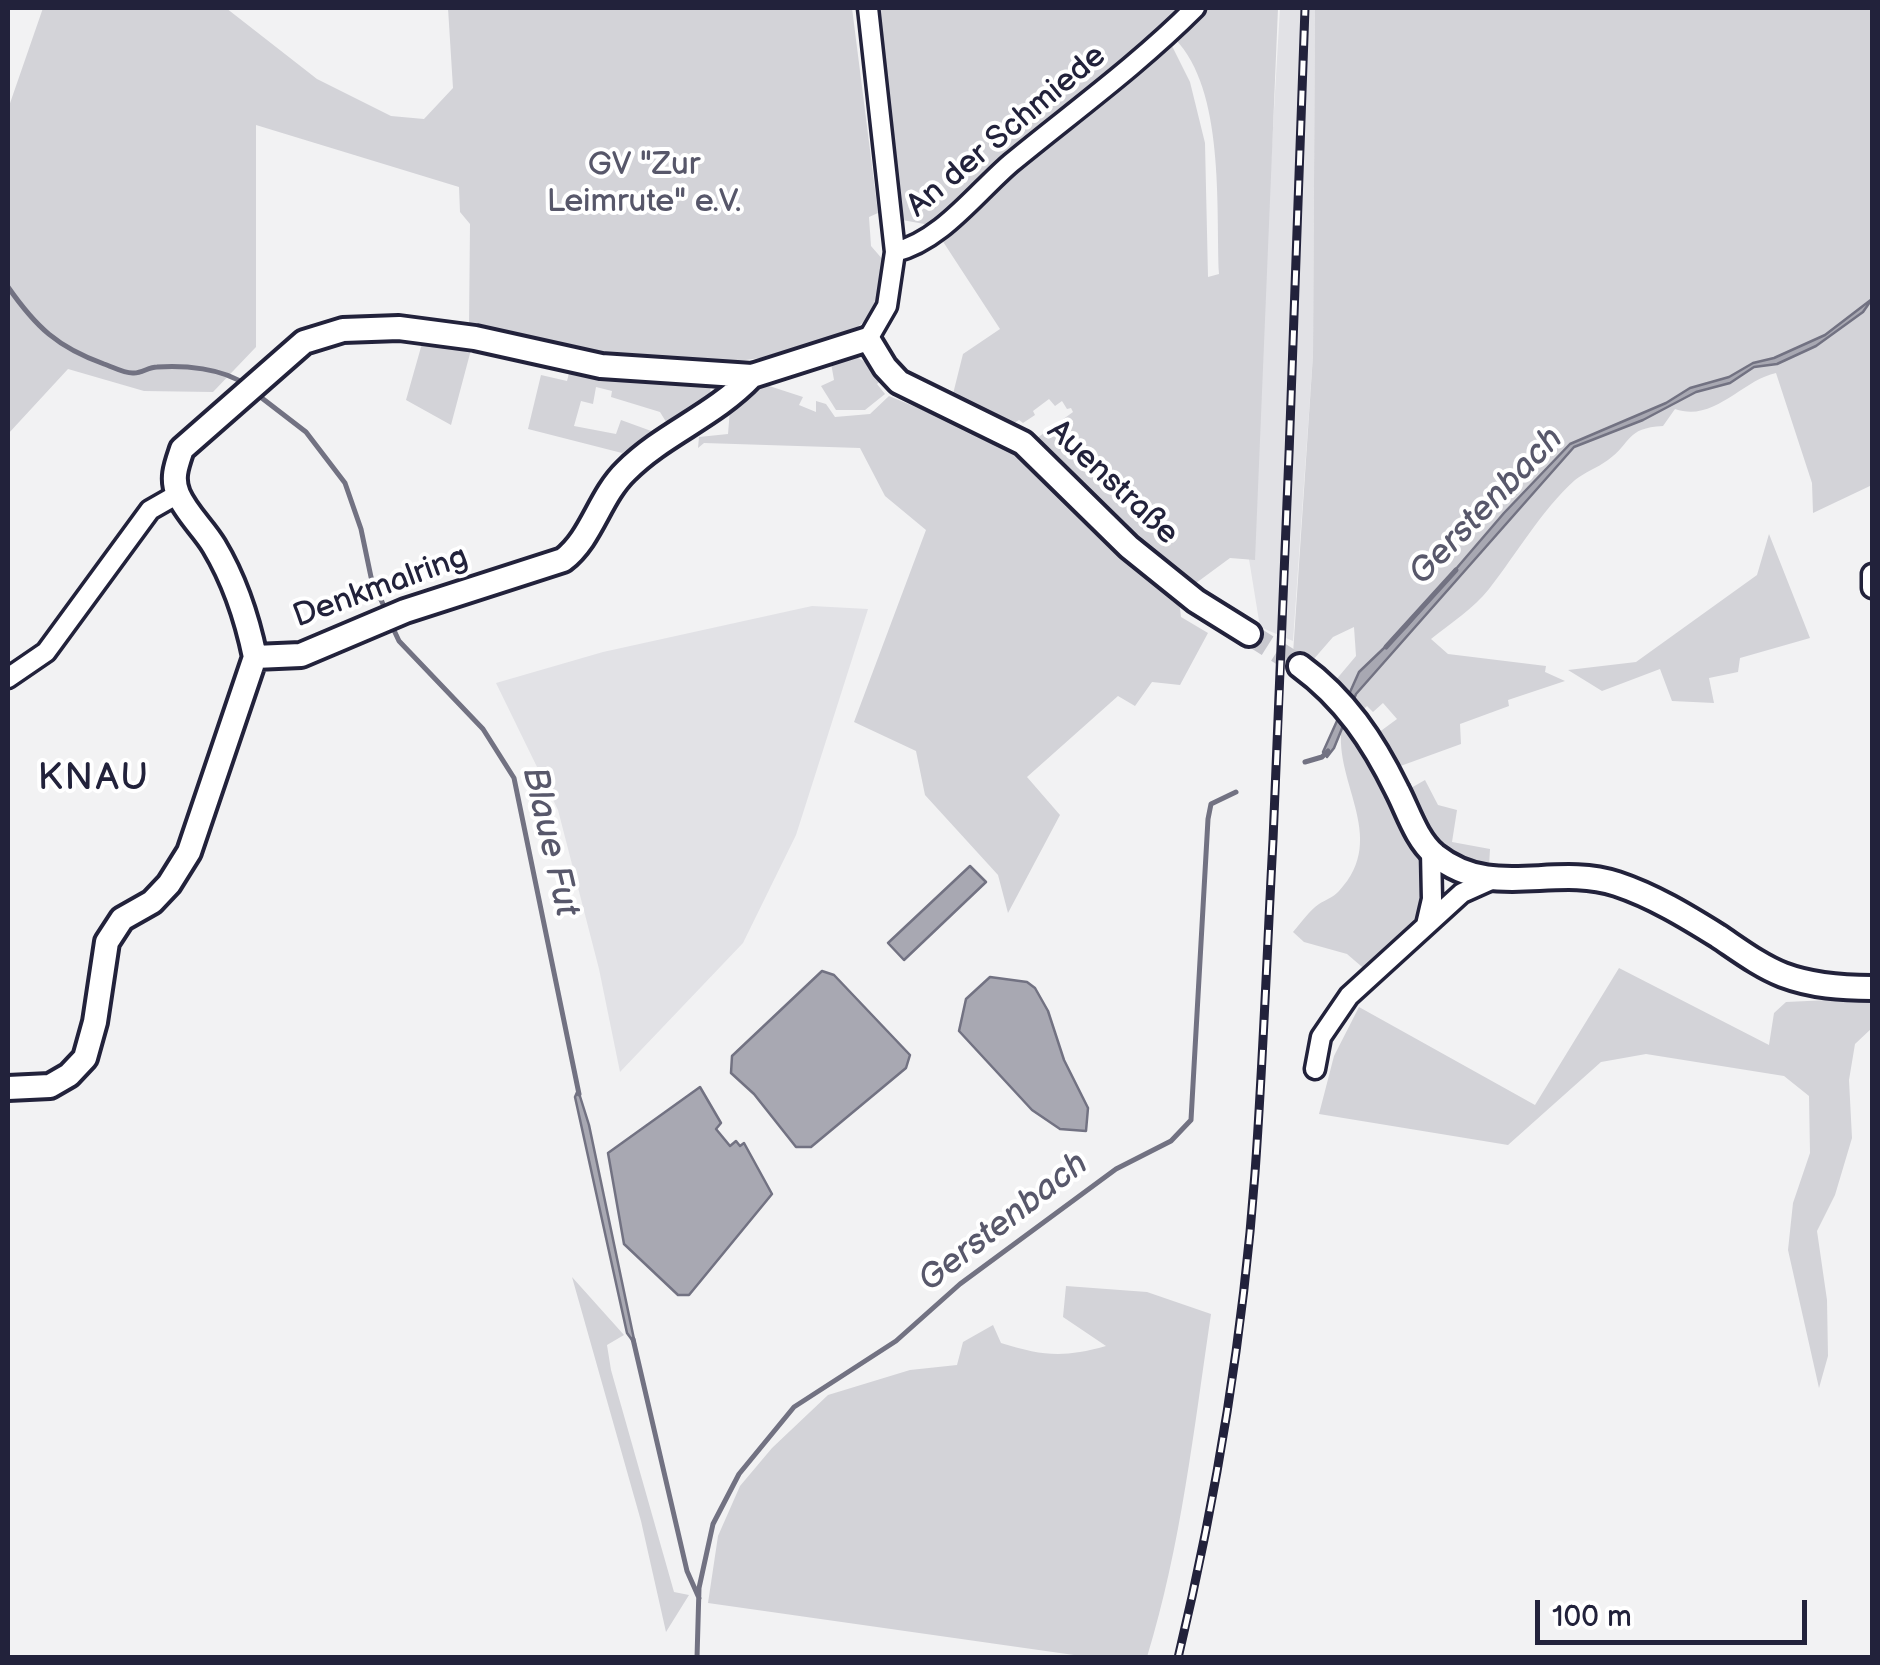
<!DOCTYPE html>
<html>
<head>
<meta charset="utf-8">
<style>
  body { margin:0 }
  #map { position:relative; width:1880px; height:1665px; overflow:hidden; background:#f2f2f3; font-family:"Balsamiq Sans",sans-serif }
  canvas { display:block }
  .frame { position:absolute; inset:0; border:10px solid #22223b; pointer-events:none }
  .scale { position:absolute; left:1535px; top:1600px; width:272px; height:45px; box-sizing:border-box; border:5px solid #22223b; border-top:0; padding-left:12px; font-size:30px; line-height:35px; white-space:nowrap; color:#22223b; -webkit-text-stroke:8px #fff; paint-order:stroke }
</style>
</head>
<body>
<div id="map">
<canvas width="1880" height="1665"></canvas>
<div class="frame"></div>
<div class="scale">100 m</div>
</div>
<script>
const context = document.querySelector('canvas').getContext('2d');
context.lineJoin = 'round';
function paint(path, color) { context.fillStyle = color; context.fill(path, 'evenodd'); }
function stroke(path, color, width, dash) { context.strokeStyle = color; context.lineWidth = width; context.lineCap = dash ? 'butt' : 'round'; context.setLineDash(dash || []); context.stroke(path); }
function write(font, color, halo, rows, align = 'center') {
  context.font = font + ' "Balsamiq Sans",sans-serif'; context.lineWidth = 8; context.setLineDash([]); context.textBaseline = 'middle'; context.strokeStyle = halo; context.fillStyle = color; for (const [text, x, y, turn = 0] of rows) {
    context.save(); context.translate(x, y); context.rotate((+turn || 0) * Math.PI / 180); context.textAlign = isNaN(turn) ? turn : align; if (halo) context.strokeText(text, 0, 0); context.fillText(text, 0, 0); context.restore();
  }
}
paint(new Path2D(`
  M 1280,8 L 1315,8 L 1313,355 L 1293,641 L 1260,627 L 1248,553 Z
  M 812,606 L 868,609 L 796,835 L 743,943 L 620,1072 L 599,969 L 558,810 L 496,683 L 603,652 Z`), '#e2e2e6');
paint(new Path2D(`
  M 43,8 L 226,8 L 317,79 L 391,116 L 424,119 L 453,88 L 448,8 L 852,8 L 878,213 L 869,217 L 871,246 L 884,261 C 883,282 881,301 867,318 C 829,364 674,368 617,362 C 570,357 516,338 469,327 L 470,224 L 460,212 L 459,187 L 256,125 L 256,347 L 213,392 L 144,391 L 68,369 L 8,434 L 8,109 Z
  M 874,8 L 1188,8 C 1105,84 1012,148 930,225 L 902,220 L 899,209 Z
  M 1206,8 L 1278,8 L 1255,560 L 1230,558 L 1192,586 L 1145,551 L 1033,441 L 1073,412 L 1071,408 L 1067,409 L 1062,401 L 1055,406 L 1049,399 L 1033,411 L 1035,415 L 1023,423 L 1019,420 L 1011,425 L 949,396 L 953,394 L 963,354 L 1000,329 L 940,237 L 1006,178 L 1171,44 L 1190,82 L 1205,143 L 1208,277 L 1219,274 C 1216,207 1225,90 1175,39 Z
  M 1315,8 L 1872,8 L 1872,299 L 1825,335 L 1774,358 L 1753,363 L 1729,377 L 1690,388 L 1666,403 L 1570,444 L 1504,513 L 1407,626 L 1359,672 L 1347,694 L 1335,681 L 1356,656 L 1354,627 L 1333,637 L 1313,660 L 1305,661 L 1293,654 L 1313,355 Z
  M 1872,302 L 1872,485 L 1813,513 L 1812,483 L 1776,373 C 1742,380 1714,423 1675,409 L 1663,426 C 1625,428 1632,443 1608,460 C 1597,468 1585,472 1575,480 C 1540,512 1518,552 1489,589 C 1474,608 1450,624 1431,639 L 1448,654 L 1546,666 L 1545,672 L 1565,681 L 1508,700 L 1509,706 L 1460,724 L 1461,744 L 1395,768 L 1378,733 L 1397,719 L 1383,703 L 1373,712 L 1367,706 L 1364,709 L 1369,716 L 1365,720 L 1352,699 L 1355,694 L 1574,447 L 1643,420 L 1696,392 L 1730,383 L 1754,367 L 1777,364 L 1816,346 Z
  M 423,340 L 472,346 L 451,425 L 406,400 Z
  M 854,356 C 867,362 874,367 883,379 L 877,384 L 885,394 L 865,410 L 836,410 L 821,386 L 834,380 L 831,363 Z
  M 570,369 L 710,380 L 711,402 L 668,425 L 660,412 L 611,397 L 612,391 L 596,387 L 593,404 L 581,401 L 574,426 L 616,434 L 621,420 L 654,432 L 622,453 L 528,429 L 541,375 L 567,381 Z
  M 763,384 L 803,397 L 799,405 L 816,412 L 816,401 L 826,404 L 835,417 L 870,414 L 889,396 L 940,417 L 950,416 L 1024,454 L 1179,599 L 1181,617 L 1208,633 L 1180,685 L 1152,682 L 1135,706 L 1118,696 L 1027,777 L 1060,815 L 1008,913 L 998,875 L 925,795 L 916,751 L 854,722 L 926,530 L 885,496 L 860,448 L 704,443 L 698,448 L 699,437 L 728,434 L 730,409 Z
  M 1769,534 L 1810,638 L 1740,658 L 1738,672 L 1709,678 L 1714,703 L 1672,701 L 1660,669 L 1602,691 L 1568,670 L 1636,662 L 1757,575 Z
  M 1343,720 L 1421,854 L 1419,866 L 1423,888 L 1419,918 L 1368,972 L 1347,954 L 1304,942 L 1293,932 C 1301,923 1309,911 1319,904 C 1325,900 1334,897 1339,891 C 1391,836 1329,779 1343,720 Z
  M 1425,780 L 1438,805 L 1457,810 L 1452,842 L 1490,849 L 1489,867 C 1452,859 1409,830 1411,788 Z
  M 1619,968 L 1769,1045 L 1774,1013 L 1786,1002 L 1872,998 L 1872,1028 L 1855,1044 L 1849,1080 L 1852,1138 L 1835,1195 L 1817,1231 L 1827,1300 L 1828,1356 L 1819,1388 L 1788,1250 L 1793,1203 L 1810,1153 L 1809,1096 L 1784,1076 L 1646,1054 L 1601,1062 L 1508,1145 L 1319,1114 L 1334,1056 L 1359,1007 L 1535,1105 Z
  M 572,1277 L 624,1335 L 607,1345 L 611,1370 L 674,1592 L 689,1595 L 666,1632 L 641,1521 Z
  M 1066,1286 L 1147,1292 L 1211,1314 C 1194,1428 1181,1547 1147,1657 L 1088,1657 L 708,1603 L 718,1536 L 740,1486 L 772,1448 L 828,1395 L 910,1370 L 957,1365 L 963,1342 L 993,1325 L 1001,1343 C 1043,1356 1063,1358 1106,1346 L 1063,1317 Z`), '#d3d3d8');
const water = new Path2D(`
  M 1872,299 L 1863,312 L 1816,346 L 1777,364 L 1754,367 L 1730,383 L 1696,392 L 1643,420 L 1574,447 L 1356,694 L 1334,748 L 1327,757 L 1323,752 L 1359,672 L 1407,626 L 1504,513 L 1570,444 L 1666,403 L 1690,388 L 1729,377 L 1753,363 L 1774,358 L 1825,335 Z
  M 970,866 L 986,882 L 904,960 L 888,943 Z
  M 822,971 L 834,975 L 910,1055 L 906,1068 L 811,1147 L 796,1147 L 754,1094 L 731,1073 L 732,1056 Z
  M 990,977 L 1027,982 L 1035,988 L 1048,1011 L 1064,1060 L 1088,1108 L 1086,1131 L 1060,1129 L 1032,1110 L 959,1031 L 966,999 Z
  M 700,1087 L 721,1123 L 716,1129 L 730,1146 L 736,1141 L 740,1146 L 744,1143 L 772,1194 L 689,1295 L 678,1295 L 624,1244 L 608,1153 Z
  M 578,1090 L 589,1125 L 635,1344 L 627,1333 L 575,1097 Z`);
paint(water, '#a8a8b2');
stroke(water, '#727282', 2.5);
stroke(new Path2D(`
  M 8,287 C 36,327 57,347 104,364 C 113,367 125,374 134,373 C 142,373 149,367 157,367 C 183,365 223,368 246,385
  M 254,392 L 306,432 L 345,483 L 361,529 L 371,577 L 386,611
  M 392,626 L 399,641 L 483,729 L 514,778 L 579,1094
  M 1386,647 L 1456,570
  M 1305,762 L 1322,757 L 1328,751
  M 633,1339 L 687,1571 L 699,1598
  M 697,1658 L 699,1588 L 713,1524 L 739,1474 L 794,1407 L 896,1341 L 960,1284 L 1116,1169 L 1171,1141 L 1191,1120 L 1208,819 L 1211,804 L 1236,792`), '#727282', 5);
stroke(new Path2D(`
  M 1249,634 L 1300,666`), '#c8c8ce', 22, [22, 11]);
const minor = new Path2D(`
  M 895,252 C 941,241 976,193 1011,163 C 1073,112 1138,65 1195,8
  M 868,339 L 887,306 L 895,252 L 868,8
  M 1872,574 L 1872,588
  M 8,678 L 46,652 L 150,510 L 178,494
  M 1426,925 L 1432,899 L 1431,851
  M 1315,1069 L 1321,1037 L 1349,996 L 1462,893 L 1491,880`);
const tertiary = new Path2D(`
  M 255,657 L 301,655 L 405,611 L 563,560 C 592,538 599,497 626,471 C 664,433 713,417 752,376
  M 1300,666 C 1345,699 1373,741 1397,790 C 1408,811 1416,839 1435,855 C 1493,901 1552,863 1617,884 C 1653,896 1686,916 1718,936 C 1739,950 1760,966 1783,975 C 1812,986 1842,988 1872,988
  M 8,1088 L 50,1086 L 69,1075 L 85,1058 L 95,1022 L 107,942 L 122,919 L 152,902 L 169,884 L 189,852 L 255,657 C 247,618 235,581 214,546 C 204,529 186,513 178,494 C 171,478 177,464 182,449 L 304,342 L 343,330 L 399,328 L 475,338 L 601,366 L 752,376 L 868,339 L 885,367 L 899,382 L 1023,443 L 1129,547 L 1196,601 L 1249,634`);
stroke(minor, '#22223b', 25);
stroke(tertiary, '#22223b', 30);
stroke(minor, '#fff', 18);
stroke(tertiary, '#fff', 22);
const rail = new Path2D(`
  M 1178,1658 C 1216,1499 1243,1336 1255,1173 C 1263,1062 1267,951 1273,840 C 1286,563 1295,285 1305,8`);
stroke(rail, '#22223b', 9);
stroke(rail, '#fff', 5, [15]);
write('32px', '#22223b', '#fff', [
  ["An der Schmiede",1007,132,-40],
  ["Auenstraße",1112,483,43],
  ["Denkmalring",381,588,-20]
]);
write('32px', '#57576a', '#fff', [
  ["GV \"Zur",644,166],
  ["Leimrute\" e.V.",644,203]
]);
write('italic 35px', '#58586b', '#fff', [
  ["Gerstenbach",1487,507,-46],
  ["Blaue Fut",549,842,77],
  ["Gerstenbach",1004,1223,-38]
]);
context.letterSpacing = '2.5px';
write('38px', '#22223b', '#fff', [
  ["KNAU",94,779]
]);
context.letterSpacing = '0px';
</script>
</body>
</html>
